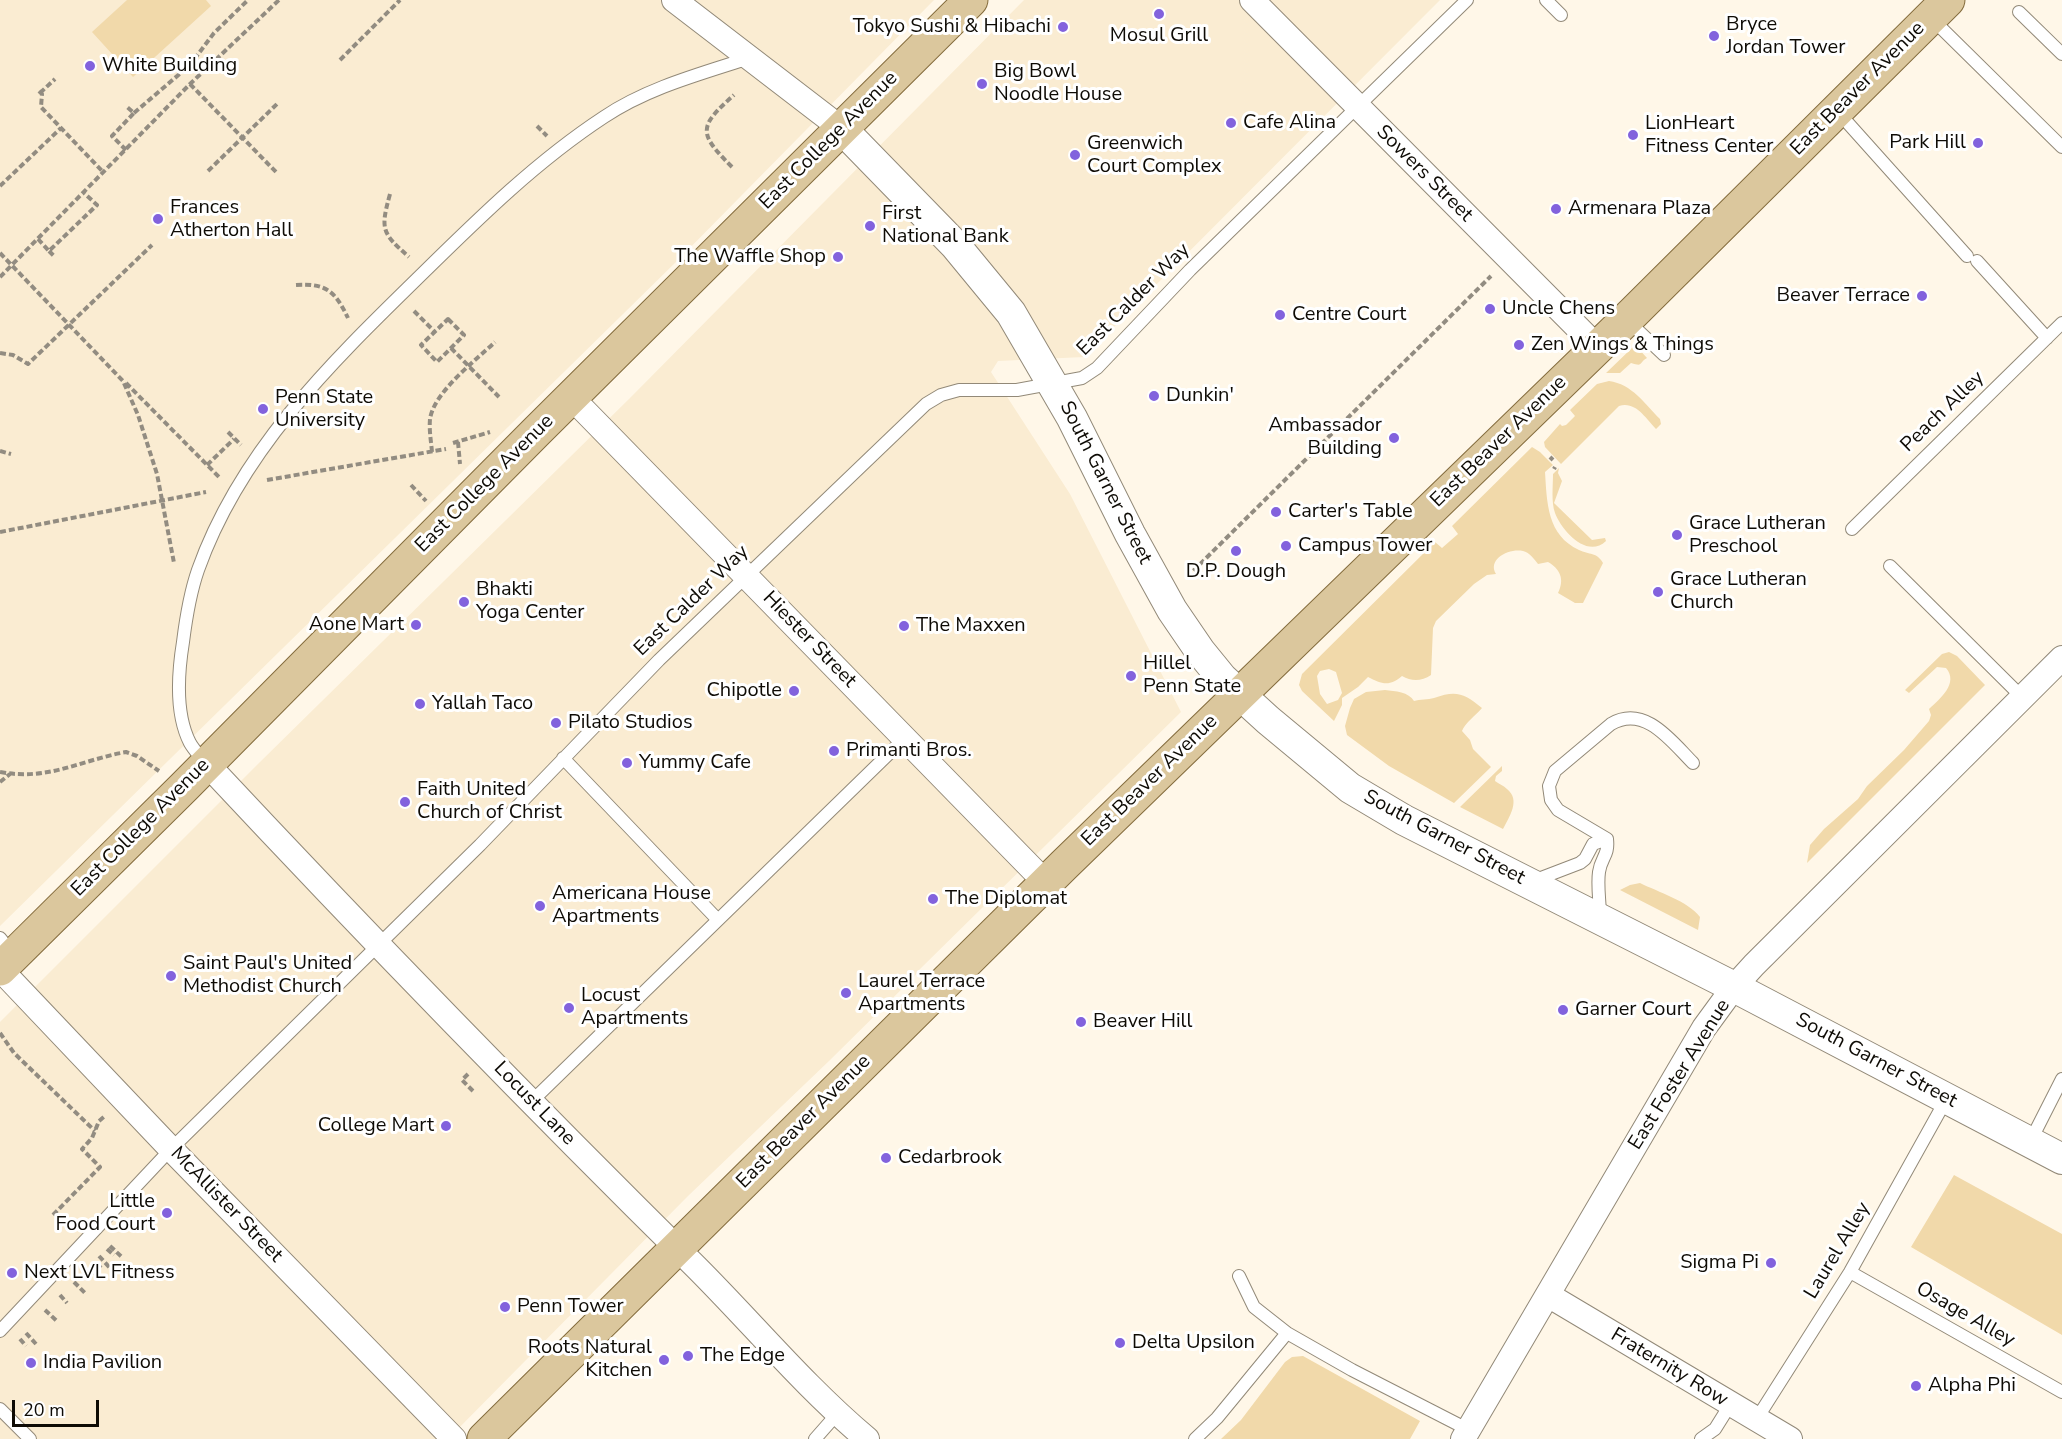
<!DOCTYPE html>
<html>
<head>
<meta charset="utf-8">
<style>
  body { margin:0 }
  #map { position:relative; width:2062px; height:1439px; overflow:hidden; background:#fff7e8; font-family:"Nunito Sans",sans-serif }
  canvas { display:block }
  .scale { position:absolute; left:12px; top:1400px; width:87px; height:27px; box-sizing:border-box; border:3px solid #0e0b05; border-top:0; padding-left:8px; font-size:18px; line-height:21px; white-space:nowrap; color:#0e0b05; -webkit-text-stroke:4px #fff; paint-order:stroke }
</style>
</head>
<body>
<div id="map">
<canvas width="2062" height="1439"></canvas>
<div class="scale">20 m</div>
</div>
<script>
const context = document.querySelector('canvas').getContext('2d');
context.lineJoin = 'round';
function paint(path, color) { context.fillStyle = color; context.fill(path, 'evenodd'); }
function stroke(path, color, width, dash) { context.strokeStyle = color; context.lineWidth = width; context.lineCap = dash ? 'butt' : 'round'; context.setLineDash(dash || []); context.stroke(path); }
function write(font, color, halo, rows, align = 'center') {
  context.font = font + ' "Nunito Sans",sans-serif'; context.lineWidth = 6; context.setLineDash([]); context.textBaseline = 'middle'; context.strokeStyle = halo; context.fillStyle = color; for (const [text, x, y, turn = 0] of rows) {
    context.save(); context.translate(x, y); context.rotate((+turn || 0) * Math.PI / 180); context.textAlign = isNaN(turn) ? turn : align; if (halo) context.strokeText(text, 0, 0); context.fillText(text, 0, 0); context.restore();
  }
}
paint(new Path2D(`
  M 0,0 L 934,0 L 677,261 L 0,926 Z
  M 1024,0 L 1440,0 L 1084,357 L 998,361 L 991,372 L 1070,494 L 1181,712 L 919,970 L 914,977 L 829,1061 L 688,1196 L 448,1439 L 0,1439 L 0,1022 L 260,762 L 629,399 Z`), '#faecd2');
paint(new Path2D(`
  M 127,0 L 206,0 L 211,6 L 133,77 L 92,32 Z
  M 1633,347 L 1637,347 L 1647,358 C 1638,363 1644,367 1631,363 L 1620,373 L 1606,373 Z
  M 1609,381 C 1632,384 1645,404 1660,419 L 1661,424 L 1656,429 C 1645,418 1636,401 1619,406 L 1561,464 L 1545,447 L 1544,442 L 1560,424 L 1562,426 L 1566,425 L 1575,416 L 1570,410 L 1597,384 Z
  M 1532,447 L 1540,452 L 1553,465 L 1545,472 C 1547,503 1547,535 1579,550 C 1589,555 1597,552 1603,563 L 1583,603 L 1575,603 L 1558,593 C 1565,579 1560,569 1548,562 L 1538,564 C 1534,559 1529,552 1523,551 C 1509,548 1487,559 1496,574 L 1487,575 L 1474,584 L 1436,621 L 1433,628 L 1431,675 C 1422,681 1412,682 1402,676 C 1390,687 1381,684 1368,677 L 1358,687 L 1342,698 L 1342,705 L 1334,721 L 1302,691 L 1299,685 L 1302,674 L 1435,542 L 1442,548 L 1458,534 L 1452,526 ZM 1329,669 L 1336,672 L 1342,693 L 1338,700 L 1327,704 L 1320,694 L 1317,676 L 1320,671 Z
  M 1559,468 L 1558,473 L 1562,481 L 1554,503 L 1592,540 L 1605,538 L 1606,541 C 1587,559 1562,531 1555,513 C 1551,502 1553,486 1553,474 Z
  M 1949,652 L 1957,656 L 1985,685 L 1807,863 L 1810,845 L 1824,829 L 1858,799 L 1867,786 L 1904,750 L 1929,721 L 1931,715 L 1929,709 C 1940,699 1959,683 1946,668 L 1937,667 L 1909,693 L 1905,690 L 1942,654 Z
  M 1385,690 C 1395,691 1409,692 1414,701 C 1420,699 1428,700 1434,698 C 1456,690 1464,693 1482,708 C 1476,715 1465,723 1462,731 L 1470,740 L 1473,749 L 1491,767 L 1454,803 L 1389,766 L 1347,735 L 1345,726 L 1350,708 L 1354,699 L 1366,692 Z
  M 1502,766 L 1502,771 L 1496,776 L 1495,781 C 1499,784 1503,785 1507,789 C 1521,800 1509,817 1503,829 L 1460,807 Z
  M 1640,883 C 1658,892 1688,901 1700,917 L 1698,930 L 1620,890 L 1630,885 Z
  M 1954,1175 L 2062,1234 L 2062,1335 L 1911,1247 Z
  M 1303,1356 L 1420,1421 L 1410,1439 L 1221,1439 L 1241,1420 L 1285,1362 L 1292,1357 Z`), '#f1d9aa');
const service = new Path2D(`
  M 1546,0 L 1561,15
  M 2019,12 L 2062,54
  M 1931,18 L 2062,147
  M 1838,112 L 1967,256
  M 1977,261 L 2047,338
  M 1628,321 L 1664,355
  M 1852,529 L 2062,323
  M 1890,566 L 2023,698
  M 563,758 L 718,920
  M 205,763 C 200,756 194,750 190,743 C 175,714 178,673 183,642 C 186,618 190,593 198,570 C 241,449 333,361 423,273 C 480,217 537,161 604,117 C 647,88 700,74 749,58
  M 1607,839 L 1558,810 L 1551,800 L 1549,786 L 1555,771 L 1611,724 C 1645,704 1672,742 1693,763
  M 1533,881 L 1580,863 L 1585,859 L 1593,844 L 1607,839
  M 1600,917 C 1600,902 1597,886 1599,872 C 1601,857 1609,856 1607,839
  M 0,938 L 13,954
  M 531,1102 L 905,738
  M 2030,1142 L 2062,1079
  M 1850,1272 L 2062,1392
  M 1239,1276 L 1254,1307 L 1287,1333 L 1352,1370 L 1469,1430
  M 0,1331 L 171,1149 L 480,845 L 659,660 L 926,404 L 941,395 L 959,390 L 1017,390 L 1082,378 L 1097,368 L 1190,270 L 1467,0
  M 0,1409 L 30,1439
  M 1756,1420 L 1850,1272 L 1947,1098
  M 815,1439 L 837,1414
  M 1195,1439 L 1217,1418 L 1287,1333
  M 1701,1439 L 1715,1429 L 1730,1405`);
const minor = new Path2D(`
  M 674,0 L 842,129
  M 1252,0 L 1597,347
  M 572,398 L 1046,883
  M 206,763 C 366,934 530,1103 696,1267 C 753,1324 805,1387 867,1439
  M 0,969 L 171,1149 L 454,1439
  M 1548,1295 L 1790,1439
  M 1463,1439 L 1704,1028 L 1734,987 L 1754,965 L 2062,658`);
const tertiary = new Path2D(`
  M 842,129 L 955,245 L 1011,313 L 1072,418 L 1130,534 L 1172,610 L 1200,651 L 1222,678 L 1268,720 L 1350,788 L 1404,820 L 1734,987 L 2062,1159`);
const primary = new Path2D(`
  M 0,969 L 184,787 L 536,432 L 971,0
  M 484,1439 L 1064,865 L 1627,319 L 1948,0`);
stroke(service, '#928978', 14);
stroke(minor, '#928978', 26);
stroke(tertiary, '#928978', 32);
stroke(primary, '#846c3d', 35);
stroke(new Path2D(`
  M 340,60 L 400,0
  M 190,84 L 276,172
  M 39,91 L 42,94 L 41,107 L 104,173
  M 40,93 L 55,79
  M 134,113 L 190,65 L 214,33 L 248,0
  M 537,126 L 547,136
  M 126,150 L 112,136 L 134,113 L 127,107
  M 732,167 C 698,133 698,127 734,95
  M 208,171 L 277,104
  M 0,186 L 61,128
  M 390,194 C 380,230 382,233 409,257
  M 38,239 L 49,251 L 97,205 L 84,193
  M 49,251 L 54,256
  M 0,253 L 123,381 L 138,415 L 157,474 L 174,563
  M 0,277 L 190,84 L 279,0
  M 296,285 C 326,283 335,291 348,318
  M 414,311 L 435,332
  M 448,319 L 464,335 L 437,362 L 421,345 Z
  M 451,348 L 499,397
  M 0,353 L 13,355 L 28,364 L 152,245
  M 126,383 L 220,478
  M 228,432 L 241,445
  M 458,442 L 460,464
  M 453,443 L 490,432
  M 0,451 L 11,454
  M 432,452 C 431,441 429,430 430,419 C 434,392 475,361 495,342
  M 1550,457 L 1553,460
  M 207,465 L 234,439
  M 1554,469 L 1555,467
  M 267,480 L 446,449
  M 411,485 L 426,501
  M 0,532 L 206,492
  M 1187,577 L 1491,276
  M 0,772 C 49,781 81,760 126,752 L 137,756 L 159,771
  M 0,782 L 10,774
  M 0,1033 L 14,1053 L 95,1131
  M 468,1074 L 462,1080 L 475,1093
  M 53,1215 L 100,1167 L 82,1149 L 92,1138 L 99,1121 L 105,1116
  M 110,1246 L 123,1258
  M 107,1249 L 114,1255
  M 99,1256 L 111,1269
  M 86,1270 L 91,1275 L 101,1265
  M 74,1282 L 86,1294
  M 60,1295 L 67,1303
  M 45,1310 L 58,1322
  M 26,1333 L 36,1344
  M 20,1339 L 26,1346`), '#928c81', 4, [6, 3]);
stroke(service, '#fff', 12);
stroke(minor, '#fff', 24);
stroke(tertiary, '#fff', 30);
stroke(primary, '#dbc79d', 33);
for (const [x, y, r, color] of [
  [1159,14,6,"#8262dd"],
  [1063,27,6,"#8262dd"],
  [1714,36,6,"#8262dd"],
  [90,66,6,"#8262dd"],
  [982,84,6,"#8262dd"],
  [1231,123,6,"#8262dd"],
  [1633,135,6,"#8262dd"],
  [1978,143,6,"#8262dd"],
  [1075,155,6,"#8262dd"],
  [1556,209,6,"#8262dd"],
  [158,219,6,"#8262dd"],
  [870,226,6,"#8262dd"],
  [838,257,6,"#8262dd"],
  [1922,296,6,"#8262dd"],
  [1490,309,6,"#8262dd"],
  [1280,315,6,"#8262dd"],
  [1519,345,6,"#8262dd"],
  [1154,396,6,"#8262dd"],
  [263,409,6,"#8262dd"],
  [1394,438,6,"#8262dd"],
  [1276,512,6,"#8262dd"],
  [1677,535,6,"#8262dd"],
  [1286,546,6,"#8262dd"],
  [1236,551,6,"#8262dd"],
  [1658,592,6,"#8262dd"],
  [464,602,6,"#8262dd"],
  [416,625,6,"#8262dd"],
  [904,626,6,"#8262dd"],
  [1131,676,6,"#8262dd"],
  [794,691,6,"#8262dd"],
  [420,704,6,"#8262dd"],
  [556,723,6,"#8262dd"],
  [834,751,6,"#8262dd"],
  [627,763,6,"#8262dd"],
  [405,802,6,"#8262dd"],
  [933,899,6,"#8262dd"],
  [540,906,6,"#8262dd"],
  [171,976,6,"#8262dd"],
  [846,993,6,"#8262dd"],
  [569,1008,6,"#8262dd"],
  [1563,1010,6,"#8262dd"],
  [1081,1022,6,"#8262dd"],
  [446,1126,6,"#8262dd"],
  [886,1158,6,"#8262dd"],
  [167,1213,6,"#8262dd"],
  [1771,1263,6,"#8262dd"],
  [12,1273,6,"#8262dd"],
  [505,1307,6,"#8262dd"],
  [1120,1343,6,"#8262dd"],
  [688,1356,6,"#8262dd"],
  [664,1360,6,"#8262dd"],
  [31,1363,6,"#8262dd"],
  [1916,1386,6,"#8262dd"]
]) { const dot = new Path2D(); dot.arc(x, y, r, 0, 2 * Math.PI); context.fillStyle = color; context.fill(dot); stroke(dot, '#fff', 2); }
write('20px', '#0e0b05', '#fff', [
  ["Bryce",1726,25],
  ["Jordan Tower",1726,48],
  ["Tokyo Sushi & Hibachi",1051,27,"right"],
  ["Mosul Grill",1159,36,"center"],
  ["White Building",102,66],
  ["Big Bowl",994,72],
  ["Noodle House",994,95],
  ["Cafe Alina",1243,123],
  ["LionHeart",1645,124],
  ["Fitness Center",1645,147],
  ["Park Hill",1966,143,"right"],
  ["Greenwich",1087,144],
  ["Court Complex",1087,167],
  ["Frances",170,208],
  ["Atherton Hall",170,231],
  ["Armenara Plaza",1568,209],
  ["First",882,214],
  ["National Bank",882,237],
  ["The Waffle Shop",826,257,"right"],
  ["Beaver Terrace",1910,296,"right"],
  ["Uncle Chens",1502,309],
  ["Centre Court",1292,315],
  ["Zen Wings & Things",1531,345],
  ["Dunkin'",1166,396],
  ["Penn State",275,398],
  ["University",275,421],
  ["Ambassador",1382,426,"right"],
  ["Building",1382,449,"right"],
  ["Carter's Table",1288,512],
  ["Grace Lutheran",1689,524],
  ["Preschool",1689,547],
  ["Campus Tower",1298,546],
  ["D.P. Dough",1236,572,"center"],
  ["Grace Lutheran",1670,580],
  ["Church",1670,603],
  ["Bhakti",476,590],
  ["Yoga Center",476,613],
  ["Aone Mart",404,625,"right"],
  ["The Maxxen",916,626],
  ["Hillel",1143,664],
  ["Penn State",1143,687],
  ["Chipotle",782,691,"right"],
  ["Yallah Taco",432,704],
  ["Pilato Studios",568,723],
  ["Primanti Bros.",846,751],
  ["Yummy Cafe",639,763],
  ["Faith United",417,790],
  ["Church of Christ",417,813],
  ["Americana House",552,894],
  ["Apartments",552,917],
  ["The Diplomat",945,899],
  ["Saint Paul's United",183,964],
  ["Methodist Church",183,987],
  ["Laurel Terrace",858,982],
  ["Apartments",858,1005],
  ["Locust",581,996],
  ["Apartments",581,1019],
  ["Garner Court",1575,1010],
  ["Beaver Hill",1093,1022],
  ["College Mart",434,1126,"right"],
  ["Cedarbrook",898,1158],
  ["Little",155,1202,"right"],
  ["Food Court",155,1225,"right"],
  ["Sigma Pi",1759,1263,"right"],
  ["Next LVL Fitness",24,1273],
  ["Penn Tower",517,1307],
  ["Delta Upsilon",1132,1343],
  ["Roots Natural",652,1348,"right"],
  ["Kitchen",652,1371,"right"],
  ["The Edge",700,1356],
  ["India Pavilion",43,1363],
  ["Alpha Phi",1928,1386]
], 'left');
write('20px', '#0e0b05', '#fff', [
  ["East Beaver Avenue",1858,89,-45],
  ["East College Avenue",829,141,-45],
  ["Sowers Street",1424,174,45],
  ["East Calder Way",1134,300,-45],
  ["Peach Alley",1943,412,-44],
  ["East Beaver Avenue",1499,442,-44],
  ["South Garner Street",1105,483,63],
  ["East College Avenue",485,484,-45],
  ["East Calder Way",692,601,-44],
  ["Hiester Street",809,640,46],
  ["East Beaver Avenue",1150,781,-44],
  ["East College Avenue",141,828,-45],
  ["South Garner Street",1444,838,28],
  ["South Garner Street",1876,1061,28],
  ["East Foster Avenue",1680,1075,-58],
  ["Locust Lane",534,1104,46],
  ["East Beaver Avenue",804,1122,-45],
  ["McAllister Street",226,1205,46],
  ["Laurel Alley",1838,1251,-59],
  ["Osage Alley",1965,1315,30],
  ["Fraternity Row",1669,1368,31]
]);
</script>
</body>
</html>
